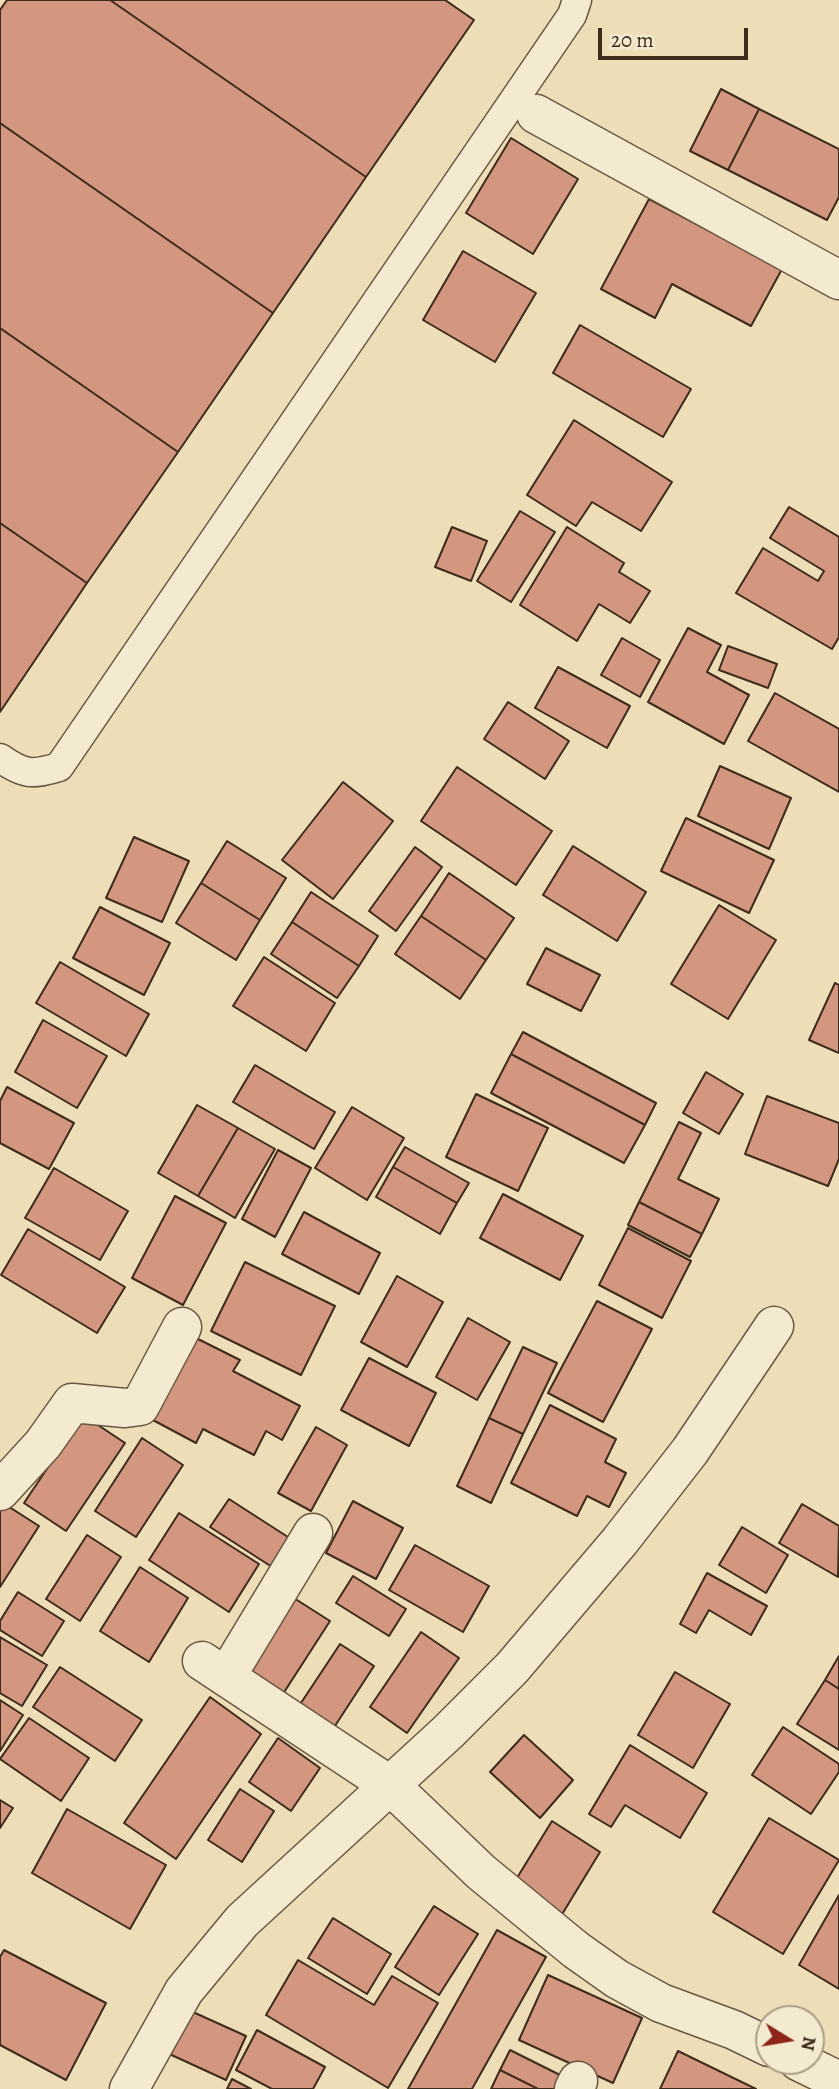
<!DOCTYPE html>
<html>
<head>
<meta charset="utf-8">
<style>
  body { margin:0 }
  #map { position:relative; width:839px; height:2089px; overflow:hidden; background:#eddeb7; font-family:Alegreya,serif }
  canvas { display:block }
  .north { position:absolute; left:755px; top:2005px; width:70px; height:70px; box-sizing:border-box; background:#f3ead0; border:2px solid #ab9e88; border-radius:50%; rotate:101deg; font-size:19px; font-weight:700; line-height:28px; text-align:center; color:#3e2b1b }
  .north::after { content:''; display:block; margin:auto; width:24px; height:32px; background:#8f2418; clip-path:polygon(50% 0,100% 100%,50% 72%,0 100%) }
  .scale { position:absolute; left:598px; top:28px; width:150px; height:32px; box-sizing:border-box; border:4px solid #3e2b1b; border-top:0; padding-left:9px; font-size:21px; line-height:24px; white-space:nowrap; color:#3e2b1b; -webkit-text-stroke:5px #f3ead0; paint-order:stroke }
</style>
</head>
<body>
<div id="map">
<canvas width="839" height="2089"></canvas>
<div class="north">N</div>
<div class="scale">20 m</div>
</div>
<script>
const context = document.querySelector('canvas').getContext('2d');
context.lineJoin = 'round';
function paint(path, color) { context.fillStyle = color; context.fill(path, 'evenodd'); }
function stroke(path, color, width, dash) { context.strokeStyle = color; context.lineWidth = width; context.lineCap = dash ? 'butt' : 'round'; context.setLineDash(dash || []); context.stroke(path); }
const building = new Path2D(`
  M 7,0 L 110,0 L 366,177 L 273,313 L 0,123 L 0,10 Z
  M 110,0 L 445,0 L 474,20 L 366,177 Z
  M 721,89 L 759,109 L 728,170 L 690,151 Z
  M 759,109 L 839,149 L 839,197 L 827,220 L 728,170 Z
  M 0,123 L 273,313 L 178,452 L 0,328 Z
  M 511,138 L 578,179 L 533,254 L 466,213 Z
  M 649,199 L 782,269 L 751,326 L 672,284 L 655,318 L 601,289 Z
  M 463,251 L 536,293 L 495,362 L 423,320 Z
  M 580,325 L 691,389 L 663,437 L 553,373 Z
  M 0,328 L 178,452 L 87,583 L 0,523 Z
  M 574,420 L 672,482 L 641,531 L 592,502 L 576,526 L 527,495 Z
  M 789,507 L 839,537 L 839,637 L 832,649 L 736,593 L 763,548 L 818,581 L 824,571 L 770,538 Z
  M 520,511 L 555,532 L 511,602 L 477,581 Z
  M 0,523 L 87,583 L 0,712 Z
  M 452,527 L 487,541 L 471,581 L 435,567 Z
  M 567,527 L 624,563 L 619,572 L 650,591 L 630,623 L 599,604 L 577,641 L 520,605 Z
  M 688,628 L 721,645 L 707,672 L 749,695 L 724,744 L 648,702 Z
  M 622,638 L 660,660 L 640,697 L 601,675 Z
  M 728,646 L 777,664 L 768,688 L 719,670 Z
  M 558,667 L 630,706 L 607,748 L 535,708 Z
  M 775,693 L 839,729 L 839,792 L 748,741 Z
  M 508,702 L 569,741 L 545,779 L 484,739 Z
  M 720,766 L 791,798 L 769,849 L 698,816 Z
  M 457,767 L 552,831 L 516,885 L 421,821 Z
  M 343,782 L 393,821 L 333,899 L 282,860 Z
  M 686,818 L 774,860 L 749,913 L 661,871 Z
  M 134,837 L 189,861 L 162,922 L 106,898 Z
  M 227,841 L 286,878 L 260,920 L 201,883 Z
  M 573,846 L 646,892 L 617,941 L 543,895 Z
  M 415,847 L 442,867 L 396,931 L 369,911 Z
  M 449,873 L 514,918 L 486,960 L 421,916 Z
  M 201,883 L 260,920 L 236,960 L 176,923 Z
  M 311,892 L 378,936 L 359,966 L 292,922 Z
  M 719,905 L 776,940 L 728,1019 L 671,984 Z
  M 100,907 L 170,943 L 144,995 L 73,958 Z
  M 421,916 L 486,960 L 460,999 L 395,954 Z
  M 292,922 L 359,966 L 337,998 L 271,954 Z
  M 546,948 L 600,975 L 581,1011 L 527,984 Z
  M 264,957 L 335,1003 L 306,1051 L 233,1006 Z
  M 60,962 L 149,1014 L 126,1056 L 36,1003 Z
  M 835,983 L 839,985 L 839,1053 L 809,1040 Z
  M 43,1020 L 107,1056 L 77,1108 L 15,1072 Z
  M 523,1032 L 656,1103 L 645,1125 L 511,1054 Z
  M 511,1054 L 645,1125 L 624,1163 L 491,1093 Z
  M 255,1065 L 335,1112 L 314,1149 L 233,1102 Z
  M 706,1072 L 743,1094 L 719,1134 L 683,1113 Z
  M 7,1087 L 74,1123 L 49,1169 L 0,1143 L 0,1101 Z
  M 476,1094 L 548,1128 L 518,1191 L 446,1157 Z
  M 767,1096 L 839,1123 L 839,1159 L 828,1186 L 745,1154 Z
  M 197,1105 L 238,1128 L 198,1196 L 158,1173 Z
  M 352,1107 L 404,1138 L 367,1200 L 315,1168 Z
  M 679,1122 L 701,1133 L 678,1179 L 719,1199 L 702,1234 L 639,1202 Z
  M 238,1128 L 275,1149 L 235,1218 L 198,1196 Z
  M 405,1147 L 469,1183 L 457,1203 L 393,1167 Z
  M 278,1150 L 311,1168 L 275,1237 L 242,1219 Z
  M 393,1167 L 457,1203 L 440,1234 L 376,1197 Z
  M 54,1168 L 128,1211 L 100,1260 L 25,1218 Z
  M 503,1194 L 583,1236 L 560,1280 L 480,1238 Z
  M 175,1196 L 226,1223 L 183,1305 L 132,1278 Z
  M 639,1202 L 702,1234 L 690,1257 L 628,1225 Z
  M 304,1212 L 380,1253 L 359,1294 L 282,1254 Z
  M 628,1228 L 691,1261 L 662,1318 L 599,1285 Z
  M 28,1229 L 125,1287 L 97,1333 L 1,1275 Z
  M 245,1262 L 335,1306 L 301,1375 L 211,1331 Z
  M 397,1276 L 443,1302 L 407,1367 L 361,1342 Z
  M 597,1301 L 652,1329 L 603,1422 L 548,1393 Z
  M 468,1318 L 510,1342 L 477,1400 L 436,1377 Z
  M 194,1337 L 240,1360 L 233,1371 L 300,1406 L 282,1440 L 266,1431 L 254,1455 L 203,1429 L 196,1443 L 151,1419 Z
  M 523,1347 L 557,1363 L 523,1434 L 489,1418 Z
  M 369,1358 L 436,1393 L 409,1446 L 341,1410 Z
  M 550,1405 L 616,1439 L 605,1462 L 626,1473 L 609,1507 L 587,1496 L 577,1516 L 511,1483 Z
  M 83,1415 L 125,1443 L 66,1531 L 24,1503 Z
  M 489,1418 L 523,1434 L 491,1503 L 457,1486 Z
  M 316,1427 L 347,1445 L 311,1511 L 278,1493 Z
  M 142,1438 L 183,1465 L 136,1537 L 95,1511 Z
  M 229,1499 L 291,1539 L 272,1567 L 210,1527 Z
  M 0,1501 L 39,1526 L 0,1587 Z
  M 353,1501 L 403,1528 L 376,1579 L 326,1553 Z
  M 802,1504 L 839,1526 L 838,1577 L 779,1543 Z
  M 179,1513 L 259,1564 L 229,1612 L 149,1560 Z
  M 742,1527 L 788,1555 L 766,1593 L 719,1565 Z
  M 87,1535 L 121,1557 L 80,1621 L 46,1599 Z
  M 415,1545 L 489,1586 L 463,1632 L 389,1590 Z
  M 140,1567 L 188,1598 L 149,1662 L 100,1631 Z
  M 707,1573 L 767,1606 L 751,1635 L 709,1610 L 696,1633 L 680,1624 Z
  M 353,1576 L 406,1609 L 389,1636 L 336,1603 Z
  M 18,1592 L 64,1621 L 42,1656 L 0,1630 L 0,1621 Z
  M 286,1593 L 330,1621 L 281,1697 L 237,1669 Z
  M 421,1632 L 459,1658 L 407,1733 L 370,1707 Z
  M 0,1637 L 47,1665 L 22,1706 L 0,1693 Z
  M 340,1644 L 374,1666 L 331,1732 L 297,1709 Z
  M 839,1656 L 839,1689 L 825,1680 Z
  M 60,1667 L 142,1720 L 115,1761 L 33,1707 Z
  M 675,1672 L 730,1704 L 693,1768 L 638,1735 Z
  M 825,1680 L 839,1689 L 839,1750 L 797,1724 Z
  M 210,1697 L 261,1734 L 176,1859 L 124,1823 Z
  M 0,1700 L 23,1715 L 0,1751 Z
  M 29,1718 L 89,1758 L 61,1801 L 0,1759 Z
  M 783,1727 L 839,1764 L 839,1772 L 811,1814 L 752,1775 Z
  M 524,1735 L 573,1780 L 540,1818 L 490,1772 Z
  M 278,1738 L 320,1768 L 291,1811 L 249,1782 Z
  M 630,1745 L 707,1793 L 680,1838 L 625,1805 L 611,1827 L 589,1814 Z
  M 240,1789 L 274,1811 L 242,1862 L 208,1840 Z
  M 0,1800 L 13,1808 L 0,1828 Z
  M 67,1809 L 166,1865 L 130,1929 L 32,1873 Z
  M 769,1818 L 839,1860 L 783,1954 L 713,1912 Z
  M 552,1821 L 600,1852 L 561,1916 L 512,1886 Z
  M 839,1895 L 839,1989 L 799,1965 Z
  M 434,1906 L 478,1934 L 439,1995 L 395,1967 Z
  M 333,1918 L 391,1954 L 367,1994 L 308,1958 Z
  M 497,1930 L 546,1957 L 472,2089 L 408,2089 Z
  M 4,1950 L 106,2003 L 66,2080 L 0,2045 L 0,1957 Z
  M 298,1960 L 374,2005 L 392,1976 L 438,2003 L 388,2088 L 266,2015 Z
  M 548,1975 L 642,2018 L 613,2083 L 519,2040 Z
  M 184,2008 L 246,2036 L 226,2080 L 165,2052 Z
  M 257,2030 L 325,2067 L 313,2089 L 272,2089 L 236,2070 Z
  M 510,2050 L 566,2078 L 560,2089 L 538,2089 L 500,2070 Z
  M 678,2051 L 756,2089 L 660,2089 Z
  M 500,2070 L 538,2089 L 491,2089 Z
  M 232,2079 L 251,2089 L 227,2089 Z`);
paint(building, '#d2977e');
stroke(building, '#3e2b1b', 2);
const service = new Path2D(`
  M 0,758 C 24,775 32,775 59,767 L 572,15 L 577,0`);
const minor = new Path2D(`
  M 536,114 L 839,280
  M 0,1491 L 43,1444 L 72,1403 L 125,1408 L 140,1406 L 182,1327
  M 202,1661 L 391,1786 L 481,1872 L 576,1950 L 617,1979 L 661,2003 L 734,2030 L 769,2047
  M 226,1677 L 313,1533
  M 798,2061 L 839,2081
  M 129,2089 L 184,1991 L 242,1921 L 448,1732 L 512,1668 L 620,1541 L 690,1451 L 774,1326
  M 574,2089 L 578,2081`);
stroke(service, '#6a5842', 31);
stroke(minor, '#6a5842', 41);
stroke(service, '#f3ead0', 28);
stroke(minor, '#f3ead0', 38);
</script>
</body>
</html>
